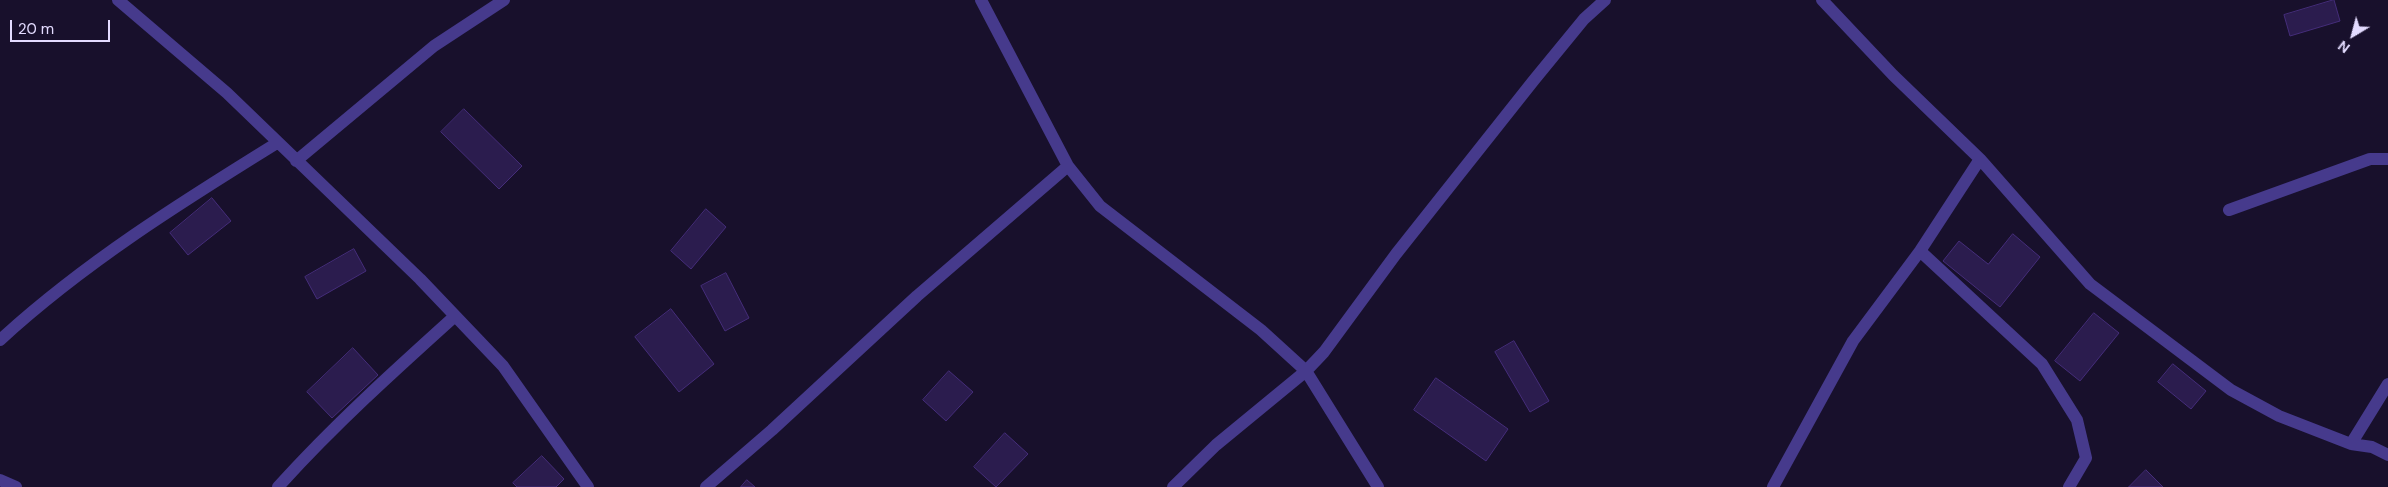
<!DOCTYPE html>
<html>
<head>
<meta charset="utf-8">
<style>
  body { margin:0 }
  #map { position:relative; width:2388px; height:487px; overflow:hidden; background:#18102c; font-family:"DM Sans",sans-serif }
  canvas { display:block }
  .north { position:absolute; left:2328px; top:10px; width:50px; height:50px; -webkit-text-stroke:4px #18102c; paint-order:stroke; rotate:217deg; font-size:14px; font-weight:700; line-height:20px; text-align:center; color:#e3dbff }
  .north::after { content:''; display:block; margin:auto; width:18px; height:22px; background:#e3dbff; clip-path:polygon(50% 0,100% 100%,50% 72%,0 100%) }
  .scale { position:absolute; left:10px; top:20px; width:100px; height:22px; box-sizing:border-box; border:2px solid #e3dbff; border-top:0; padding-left:6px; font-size:15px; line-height:18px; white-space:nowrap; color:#e3dbff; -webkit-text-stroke:4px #18102c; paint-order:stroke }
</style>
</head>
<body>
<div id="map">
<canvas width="2388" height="487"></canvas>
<div class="north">N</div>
<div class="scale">20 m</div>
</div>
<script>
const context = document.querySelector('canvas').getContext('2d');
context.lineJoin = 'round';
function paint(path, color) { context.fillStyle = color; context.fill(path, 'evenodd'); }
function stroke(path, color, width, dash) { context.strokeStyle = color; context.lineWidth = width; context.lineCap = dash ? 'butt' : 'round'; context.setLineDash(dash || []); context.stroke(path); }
const building = new Path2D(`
  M 2334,0 L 2340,21 L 2290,36 L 2284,15 Z
  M 464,109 L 522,166 L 499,189 L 441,132 Z
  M 212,198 L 231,221 L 188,255 L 170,233 Z
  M 706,209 L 726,227 L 691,269 L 671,251 Z
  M 2013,234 L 2040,257 L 2000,307 L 1943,261 L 1959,241 L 1988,264 Z
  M 354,249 L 366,271 L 317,299 L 305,277 Z
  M 726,273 L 749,318 L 725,331 L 701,286 Z
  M 671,309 L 714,364 L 679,392 L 635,337 Z
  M 2094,313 L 2119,333 L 2080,381 L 2055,361 Z
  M 1514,341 L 1549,401 L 1530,412 L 1495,352 Z
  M 353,348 L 378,375 L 332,418 L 307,392 Z
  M 2173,364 L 2206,391 L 2191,409 L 2158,382 Z
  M 949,371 L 973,392 L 946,421 L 923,400 Z
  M 1436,378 L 1508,429 L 1486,461 L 1414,410 Z
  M 1005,433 L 1028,454 L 996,487 L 974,467 Z
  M 542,456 L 564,479 L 556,487 L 517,487 L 513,483 Z
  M 2146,470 L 2163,487 L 2129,487 Z
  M 747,480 L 755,487 L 741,487 Z`);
paint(building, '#2b1c4e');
stroke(building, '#452d7a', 1);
stroke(new Path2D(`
  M 118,0 L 227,93 L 420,279 L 503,366 L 588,487
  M 981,0 L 1068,166 L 1100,206 L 1261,330 L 1306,371 L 1378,487
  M 1822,0 L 1893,75 L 1980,159 L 2090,284 L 2231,390 L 2279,416 L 2351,444 L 2372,447 L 2388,455
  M 296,161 L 434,46 L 504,0
  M 2229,210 L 2370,159 L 2388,159
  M 1920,251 L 2042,364 L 2077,420 L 2086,458 L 2069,487
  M 0,340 C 84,263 180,203 277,143
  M 2351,444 L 2388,384
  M 0,480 L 16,487
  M 278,487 C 333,426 394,371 455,316
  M 706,487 L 772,430 L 917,296 L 1068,166
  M 1173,487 L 1216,445 L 1306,371 L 1324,352 L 1396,254 L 1534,80 L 1584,19 L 1605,0
  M 1773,487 L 1853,341 L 1920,251 L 1980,159`), '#463a8c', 12);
</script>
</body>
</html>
